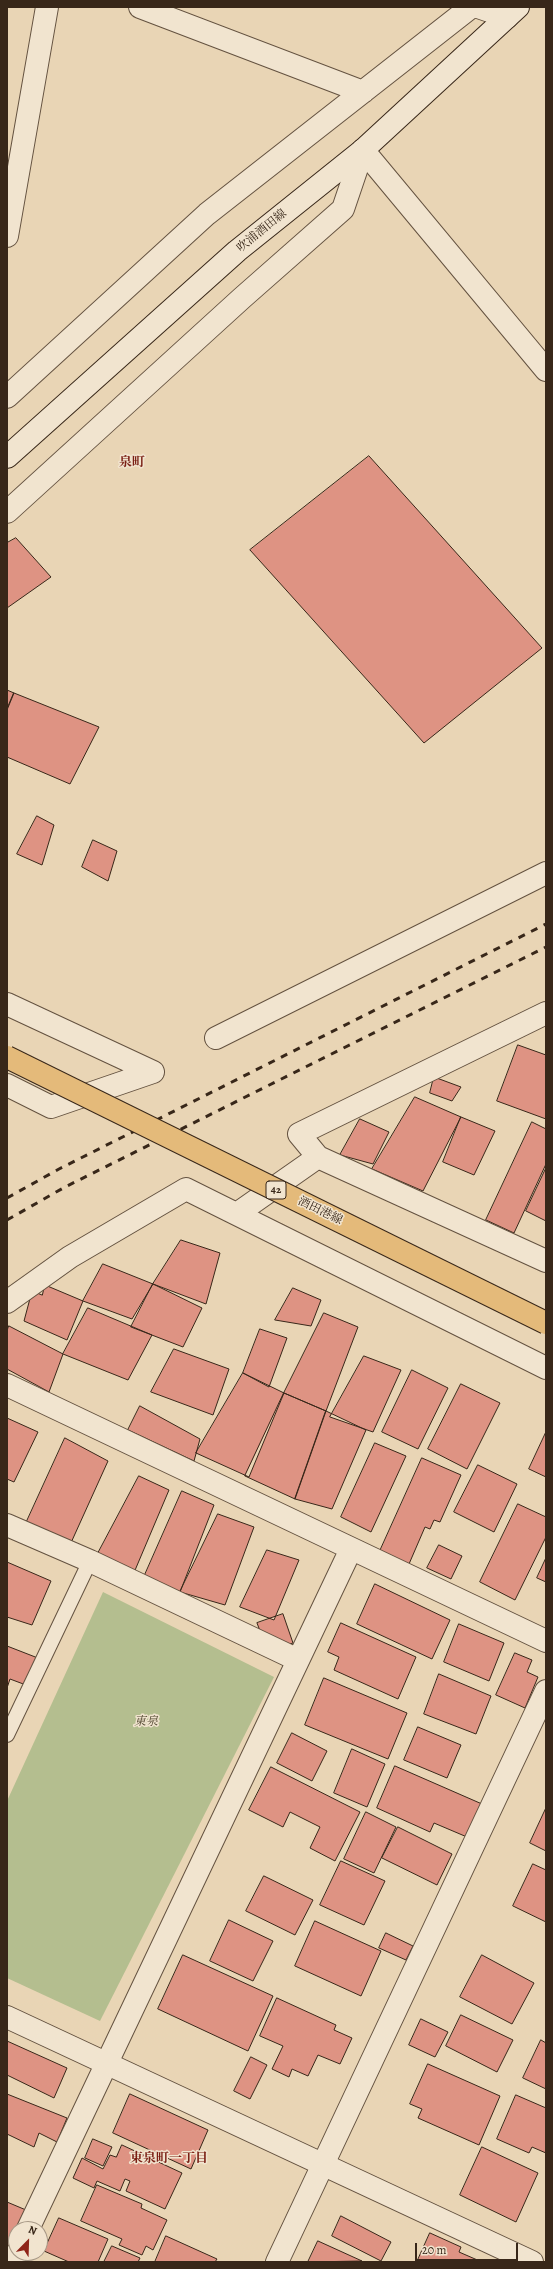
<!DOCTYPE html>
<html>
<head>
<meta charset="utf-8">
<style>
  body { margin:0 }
  #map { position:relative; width:553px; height:2269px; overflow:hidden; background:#e9d5b5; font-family:Alegreya,serif }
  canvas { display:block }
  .frame { position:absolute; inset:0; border:8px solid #382719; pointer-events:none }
  .north { position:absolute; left:8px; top:2221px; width:40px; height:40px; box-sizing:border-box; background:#f1e4cf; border:1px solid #a79886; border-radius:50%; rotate:23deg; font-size:11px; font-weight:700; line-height:16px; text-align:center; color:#382719 }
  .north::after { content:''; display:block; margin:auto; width:14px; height:18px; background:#8f2418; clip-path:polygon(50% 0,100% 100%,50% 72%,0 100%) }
  .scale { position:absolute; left:415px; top:2243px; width:103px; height:18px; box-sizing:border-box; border:2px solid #382719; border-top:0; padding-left:5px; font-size:12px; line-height:14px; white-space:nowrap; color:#382719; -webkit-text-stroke:3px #f1e4cf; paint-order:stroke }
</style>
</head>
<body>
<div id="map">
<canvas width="553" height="2269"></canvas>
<div class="frame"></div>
<div class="north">N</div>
<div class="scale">20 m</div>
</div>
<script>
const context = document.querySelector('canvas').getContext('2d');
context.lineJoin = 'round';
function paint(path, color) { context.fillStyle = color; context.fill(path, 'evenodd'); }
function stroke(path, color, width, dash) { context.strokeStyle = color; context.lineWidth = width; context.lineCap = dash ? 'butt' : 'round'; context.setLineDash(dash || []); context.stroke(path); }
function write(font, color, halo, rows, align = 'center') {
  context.font = font + ' Alegreya,"Noto Serif JP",serif'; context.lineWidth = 3; context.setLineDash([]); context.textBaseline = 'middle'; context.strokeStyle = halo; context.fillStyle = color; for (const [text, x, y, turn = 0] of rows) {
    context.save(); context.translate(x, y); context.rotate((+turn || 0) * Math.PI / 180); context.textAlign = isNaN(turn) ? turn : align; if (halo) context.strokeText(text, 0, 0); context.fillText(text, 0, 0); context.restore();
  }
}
paint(new Path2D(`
  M 103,1592 L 274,1677 L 100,2021 L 7,1978 L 7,1801 Z`), '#b4be8f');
const building = new Path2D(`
  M 369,456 L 542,648 L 424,743 L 250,550 Z
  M 16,538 L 51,577 L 7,608 L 7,543 Z
  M 7,690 L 14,693 L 7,710 Z
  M 14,693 L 99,727 L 70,784 L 7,757 L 7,709 Z
  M 37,816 L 54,825 L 42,865 L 17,854 Z
  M 93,840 L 117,851 L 108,881 L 82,867 Z
  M 518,1045 L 546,1055 L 546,1119 L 497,1101 Z
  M 434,1077 L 461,1087 L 452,1101 L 430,1093 Z
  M 415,1097 L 461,1117 L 423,1191 L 372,1169 Z
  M 461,1117 L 495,1131 L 474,1175 L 443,1162 Z
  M 360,1119 L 389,1132 L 373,1164 L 340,1155 Z
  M 532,1122 L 546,1129 L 546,1164 L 514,1233 L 486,1220 Z
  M 546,1168 L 546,1221 L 526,1211 Z
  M 181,1240 L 220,1253 L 206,1304 L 153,1284 Z
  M 103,1264 L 153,1284 L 132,1319 L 83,1301 Z
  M 153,1284 L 202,1308 L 183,1347 L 131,1327 Z
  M 45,1285 L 83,1301 L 67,1340 L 24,1321 L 32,1291 L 42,1295 Z
  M 293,1288 L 321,1300 L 311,1326 L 275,1320 Z
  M 88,1308 L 152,1335 L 128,1380 L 63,1354 Z
  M 324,1313 L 358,1327 L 326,1411 L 284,1393 Z
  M 9,1326 L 63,1354 L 49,1392 L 7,1369 L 7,1331 Z
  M 260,1329 L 287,1338 L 269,1387 L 243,1373 Z
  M 174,1349 L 229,1369 L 213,1415 L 151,1392 Z
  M 364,1356 L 401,1370 L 373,1432 L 330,1417 Z
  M 412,1370 L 448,1388 L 418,1449 L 382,1432 Z
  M 243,1373 L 284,1393 L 249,1477 L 196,1453 Z
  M 461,1384 L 500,1403 L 467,1469 L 428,1449 Z
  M 284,1393 L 326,1411 L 295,1499 L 245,1476 Z
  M 140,1406 L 200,1439 L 194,1461 L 128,1430 Z
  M 326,1411 L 366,1430 L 332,1509 L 295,1499 Z
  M 7,1418 L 38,1432 L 14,1482 L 7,1479 Z
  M 546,1432 L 546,1477 L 529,1469 Z
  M 65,1438 L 108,1461 L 70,1545 L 22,1532 Z
  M 375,1443 L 406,1456 L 371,1532 L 341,1517 Z
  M 422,1458 L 461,1475 L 440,1522 L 434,1520 L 430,1529 L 425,1527 L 409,1564 L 380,1551 Z
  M 478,1465 L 517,1484 L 494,1532 L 454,1512 Z
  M 139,1476 L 169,1490 L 133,1575 L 95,1559 Z
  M 182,1491 L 214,1505 L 180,1592 L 144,1577 Z
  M 518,1504 L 546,1517 L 546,1537 L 515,1600 L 480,1582 Z
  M 218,1514 L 254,1527 L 225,1605 L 180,1592 Z
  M 439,1545 L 462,1556 L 451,1579 L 427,1568 Z
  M 267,1550 L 299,1560 L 274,1620 L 240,1607 Z
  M 546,1558 L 546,1582 L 537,1578 Z
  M 7,1562 L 51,1581 L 32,1625 L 7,1617 Z
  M 375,1584 L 450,1620 L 432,1659 L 357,1624 Z
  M 283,1614 L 293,1643 L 268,1652 L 257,1623 Z
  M 341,1623 L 416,1657 L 398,1699 L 334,1670 L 339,1657 L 328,1652 Z
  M 459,1624 L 504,1643 L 489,1681 L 444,1662 Z
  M 7,1646 L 43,1660 L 34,1688 L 10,1679 L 7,1688 Z
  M 515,1653 L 532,1660 L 527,1672 L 538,1677 L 525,1708 L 496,1695 Z
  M 439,1674 L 491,1696 L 476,1734 L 424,1714 Z
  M 324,1678 L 407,1713 L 388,1759 L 305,1725 Z
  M 418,1727 L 461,1745 L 447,1778 L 404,1760 Z
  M 292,1733 L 327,1751 L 312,1781 L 277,1763 Z
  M 352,1749 L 385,1764 L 367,1807 L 334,1793 Z
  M 395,1766 L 482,1804 L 467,1837 L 434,1823 L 430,1832 L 377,1808 Z
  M 271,1767 L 360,1812 L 335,1861 L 310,1848 L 320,1827 L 290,1812 L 283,1827 L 249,1810 Z
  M 546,1808 L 546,1851 L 530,1843 Z
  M 366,1812 L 396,1827 L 374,1873 L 344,1859 Z
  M 398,1827 L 452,1854 L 437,1885 L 382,1858 Z
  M 341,1861 L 385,1881 L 364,1925 L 320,1905 Z
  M 533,1864 L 546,1870 L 546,1922 L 513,1906 Z
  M 264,1876 L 313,1900 L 295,1935 L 246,1911 Z
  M 229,1920 L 273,1941 L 253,1981 L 210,1961 Z
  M 315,1921 L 381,1951 L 361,1996 L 295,1966 Z
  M 386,1933 L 413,1946 L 406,1960 L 379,1948 Z
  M 183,1955 L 273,1996 L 248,2051 L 158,2009 Z
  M 482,1955 L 534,1983 L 512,2024 L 460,1997 Z
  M 277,1998 L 336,2025 L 334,2030 L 352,2038 L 340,2064 L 318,2055 L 308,2076 L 292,2069 L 289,2077 L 272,2069 L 283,2046 L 260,2036 Z
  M 461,2015 L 513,2040 L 497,2072 L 446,2046 Z
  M 421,2019 L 448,2032 L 435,2057 L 409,2045 Z
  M 541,2040 L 546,2043 L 546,2089 L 523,2078 Z
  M 7,2041 L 67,2068 L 54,2098 L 7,2075 Z
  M 251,2057 L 267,2065 L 250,2099 L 234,2091 Z
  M 428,2064 L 500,2096 L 479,2145 L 418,2118 L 422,2109 L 410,2104 Z
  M 7,2094 L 67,2118 L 57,2142 L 39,2133 L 34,2147 L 7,2134 Z
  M 130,2094 L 208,2130 L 191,2169 L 113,2133 Z
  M 516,2095 L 546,2108 L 546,2153 L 532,2147 L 529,2153 L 497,2139 Z
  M 93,2139 L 112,2147 L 103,2166 L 85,2158 Z
  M 122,2145 L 182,2173 L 165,2209 L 126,2191 L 130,2181 L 125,2179 L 120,2191 L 97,2181 L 94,2188 L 73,2178 L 82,2158 L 103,2169 L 110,2155 L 116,2157 Z
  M 482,2147 L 538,2173 L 516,2222 L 460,2195 Z
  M 97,2185 L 142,2204 L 141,2208 L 167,2220 L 153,2250 L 146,2246 L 142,2255 L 119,2245 L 122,2239 L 81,2221 Z
  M 7,2202 L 26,2210 L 9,2246 L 7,2245 Z
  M 341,2216 L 391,2242 L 381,2261 L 332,2236 Z
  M 59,2218 L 108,2239 L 98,2262 L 69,2262 L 44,2251 Z
  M 430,2233 L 461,2247 L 459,2252 L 482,2262 L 417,2262 Z
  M 166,2236 L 217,2259 L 215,2262 L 155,2262 Z
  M 318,2241 L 362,2261 L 308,2262 Z
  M 112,2246 L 140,2258 L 138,2262 L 104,2262 Z`);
paint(building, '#de9383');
stroke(building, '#382719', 1);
const service = new Path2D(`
  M 7,1735 L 90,1561`);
const minor = new Path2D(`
  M 140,7 L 363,92
  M 478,7 L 507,17
  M 7,236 L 47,7
  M 7,397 L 207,214 L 471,7
  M 7,512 L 242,298 L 343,209 L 363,150
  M 7,1004 L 153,1072
  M 546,1013 L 299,1134 L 318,1157 L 546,1261
  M 216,1038 L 546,873
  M 7,1085 L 51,1107 L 153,1072
  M 238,1213 L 318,1157
  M 7,1302 L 70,1257 L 186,1189 L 546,1368
  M 7,1385 L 546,1641
  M 7,1525 L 90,1561 L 298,1660
  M 28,2229 L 351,1549
  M 12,2262 L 17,2253
  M 277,2262 L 546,1691`);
const tertiary = new Path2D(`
  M 363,150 L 546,370
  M 7,2017 L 532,2262`);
const secondary = new Path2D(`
  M 7,457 L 237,251 L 363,150 L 518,7`);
stroke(service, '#645240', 16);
stroke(minor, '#645240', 24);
stroke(tertiary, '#645240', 24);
stroke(secondary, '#382719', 24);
stroke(service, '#f1e4cf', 14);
stroke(minor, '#f1e4cf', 22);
stroke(tertiary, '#f1e4cf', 22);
stroke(secondary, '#f1e4cf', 22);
stroke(new Path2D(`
  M 7,1198 L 59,1169 L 546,924
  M 7,1220 L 65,1187 L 546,947`), '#382719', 3, [7, 7]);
const primaryBridge = new Path2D(`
  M 7,1057 L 546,1323`);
stroke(primaryBridge, '#382719', 24, []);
stroke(primaryBridge, '#e4ba7a', 22);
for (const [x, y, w] of [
  [276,1190,20]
]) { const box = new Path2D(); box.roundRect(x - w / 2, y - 9, w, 18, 3); context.fillStyle = '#f1e4cf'; context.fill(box); stroke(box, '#382719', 1); }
write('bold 11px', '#382719', null, [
  ["42",276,1190]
]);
write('12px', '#382719', '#f1e4cf', [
  ["吹浦酒田線",262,231,-39],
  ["酒田港線",320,1211,26]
]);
write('italic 12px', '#574d36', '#f1e4cf', [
  ["東泉",146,1722]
]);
write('bold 13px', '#7a1f14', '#f1e4cf', [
  ["泉町",132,463],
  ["東泉町一丁目",169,2159]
]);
</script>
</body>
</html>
